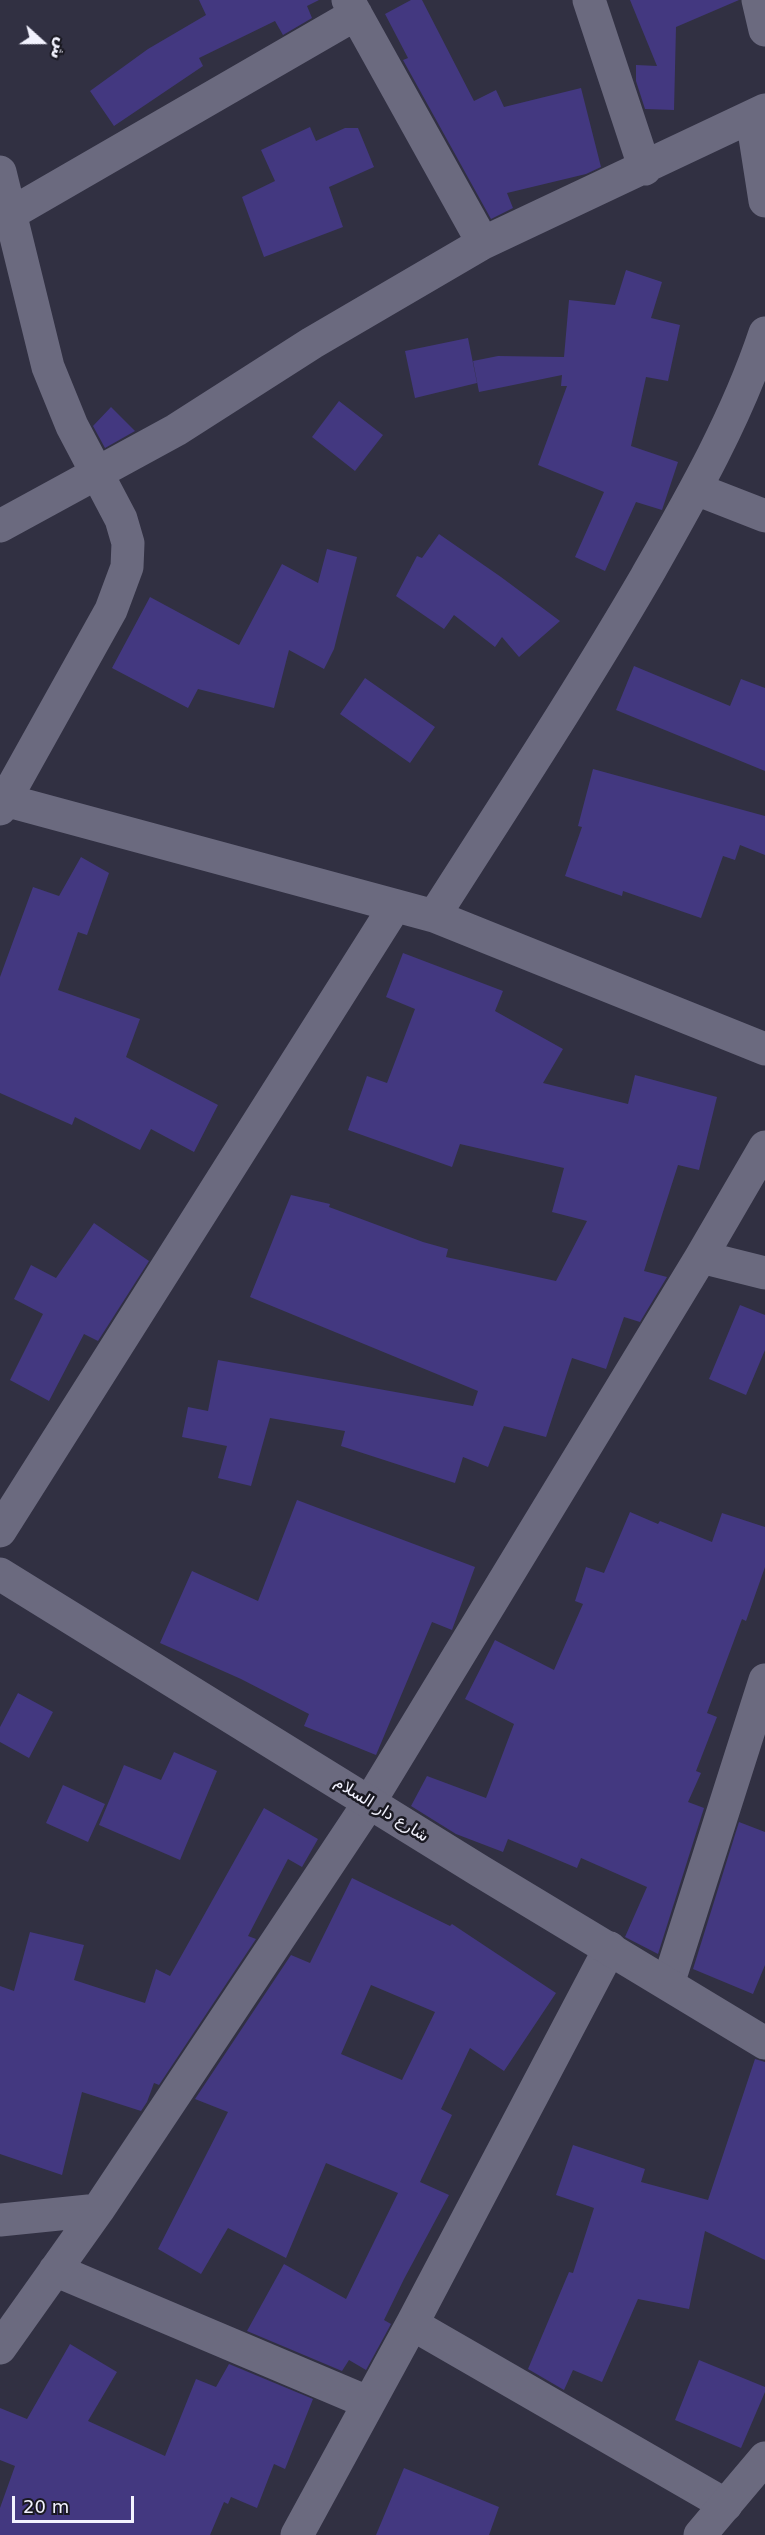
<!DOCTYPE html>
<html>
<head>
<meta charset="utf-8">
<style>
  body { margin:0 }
  #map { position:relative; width:765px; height:2535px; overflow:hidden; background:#313042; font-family:"DejaVu Sans","Noto Sans Arabic",sans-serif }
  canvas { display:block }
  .north { position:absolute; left:12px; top:12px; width:60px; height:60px; -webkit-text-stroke:4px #1a1922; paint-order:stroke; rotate:111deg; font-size:16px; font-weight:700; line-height:24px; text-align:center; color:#f2f2fe }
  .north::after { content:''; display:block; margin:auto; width:21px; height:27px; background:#f2f2fe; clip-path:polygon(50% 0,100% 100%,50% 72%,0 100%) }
  .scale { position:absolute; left:12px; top:2496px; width:122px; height:27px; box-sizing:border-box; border:3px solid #f2f2fe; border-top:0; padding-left:8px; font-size:18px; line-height:21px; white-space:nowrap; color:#f2f2fe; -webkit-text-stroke:4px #1a1922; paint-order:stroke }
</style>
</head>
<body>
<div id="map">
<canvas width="765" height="2535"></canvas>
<div class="north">ش</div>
<div class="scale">20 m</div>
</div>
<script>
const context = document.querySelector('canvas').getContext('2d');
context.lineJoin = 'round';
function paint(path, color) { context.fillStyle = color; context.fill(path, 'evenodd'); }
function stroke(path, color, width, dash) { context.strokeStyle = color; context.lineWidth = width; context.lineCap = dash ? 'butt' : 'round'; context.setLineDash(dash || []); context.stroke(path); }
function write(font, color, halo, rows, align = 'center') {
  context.font = font + ' "DejaVu Sans","Noto Sans Arabic",sans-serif'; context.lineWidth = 5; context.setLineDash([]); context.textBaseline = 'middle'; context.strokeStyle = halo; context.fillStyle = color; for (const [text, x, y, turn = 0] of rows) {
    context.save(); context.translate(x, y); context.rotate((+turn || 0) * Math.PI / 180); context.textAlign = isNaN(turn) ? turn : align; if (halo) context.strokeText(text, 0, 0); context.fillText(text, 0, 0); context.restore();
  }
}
paint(new Path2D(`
  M 199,0 L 319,0 L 307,6 L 312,18 L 283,35 L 275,21 L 199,58 L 203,66 L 114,126 L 90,91 L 148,49 L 206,15 Z
  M 411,0 L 422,0 L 474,101 L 496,90 L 504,107 L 581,88 L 601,167 L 586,174 L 507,193 L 513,208 L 491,219 L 403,60 L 408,58 L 385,14 Z
  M 630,0 L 739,0 L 676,27 L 674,110 L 645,109 L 636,81 L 636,65 L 657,66 Z
  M 310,127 L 316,141 L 345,128 L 358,128 L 374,167 L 329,187 L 343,227 L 264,257 L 242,197 L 275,181 L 261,150 Z
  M 626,270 L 662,282 L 651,318 L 680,325 L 668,381 L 646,377 L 631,446 L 678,462 L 662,510 L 636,502 L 605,571 L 575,557 L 604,492 L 538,465 L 567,386 L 561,386 L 562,375 L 479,392 L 473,361 L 498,356 L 564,357 L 569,300 L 615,305 Z
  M 468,338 L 477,383 L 415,398 L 405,351 Z
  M 339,401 L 383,435 L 355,471 L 312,437 Z
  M 111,407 L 135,431 L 105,448 L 93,426 Z
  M 439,534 L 501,577 L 560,621 L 519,657 L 502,637 L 495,647 L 454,615 L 444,629 L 396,596 L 417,556 L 422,558 Z
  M 327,549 L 357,557 L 334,649 L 324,669 L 289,650 L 274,708 L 198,689 L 188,708 L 112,668 L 150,597 L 239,645 L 282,564 L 318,583 Z
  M 634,666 L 730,706 L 741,679 L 765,688 L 765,771 L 616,710 Z
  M 365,678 L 435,727 L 410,763 L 340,714 Z
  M 593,769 L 765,816 L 765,855 L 740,845 L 735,860 L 723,856 L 701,918 L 623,891 L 622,896 L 565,876 L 582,827 L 578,826 Z
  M 81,857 L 109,873 L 87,935 L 78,932 L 58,990 L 140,1019 L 126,1057 L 218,1105 L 194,1152 L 151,1129 L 140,1150 L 75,1117 L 72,1125 L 0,1093 L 0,977 L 33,887 L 59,896 Z
  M 403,953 L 503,991 L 495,1011 L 563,1049 L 543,1083 L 628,1104 L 635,1075 L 717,1097 L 699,1170 L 678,1165 L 644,1271 L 667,1277 L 640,1322 L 624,1317 L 606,1369 L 572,1358 L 546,1437 L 504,1426 L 488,1467 L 463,1457 L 455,1483 L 341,1446 L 345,1431 L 270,1418 L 251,1486 L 218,1478 L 227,1446 L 182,1437 L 188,1407 L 208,1411 L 218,1360 L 473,1406 L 478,1391 L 250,1297 L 291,1195 L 330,1204 L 329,1207 L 423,1242 L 448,1249 L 446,1257 L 556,1281 L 587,1221 L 552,1212 L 564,1168 L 460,1144 L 452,1167 L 348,1130 L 367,1076 L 387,1083 L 415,1009 L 386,997 Z
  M 94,1223 L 149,1261 L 98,1341 L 84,1334 L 49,1401 L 10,1380 L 43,1314 L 14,1299 L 31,1265 L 56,1278 Z
  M 740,1305 L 765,1315 L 765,1350 L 746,1395 L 709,1379 Z
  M 297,1500 L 475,1567 L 452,1630 L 432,1622 L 376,1755 L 304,1726 L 309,1714 L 241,1679 L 160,1643 L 192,1571 L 258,1601 Z
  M 630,1512 L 658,1524 L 660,1521 L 712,1542 L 722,1513 L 765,1527 L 765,1567 L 746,1621 L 742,1619 L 707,1713 L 717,1717 L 696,1771 L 701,1773 L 688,1802 L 704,1808 L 658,1954 L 625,1937 L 647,1887 L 581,1858 L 577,1868 L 508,1839 L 503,1852 L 456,1834 L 411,1806 L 427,1776 L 486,1798 L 514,1724 L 465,1699 L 495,1640 L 554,1670 L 583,1604 L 575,1601 L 586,1567 L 604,1573 Z
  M 18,1693 L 53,1712 L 29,1758 L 0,1742 L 0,1727 Z
  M 174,1752 L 217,1771 L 180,1860 L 99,1825 L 124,1765 L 161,1780 Z
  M 63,1785 L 105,1804 L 88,1842 L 46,1823 Z
  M 264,1808 L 318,1839 L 302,1867 L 288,1859 L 248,1936 L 256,1939 L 159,2085 L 154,2083 L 147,2102 L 141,2111 L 82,2092 L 62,2175 L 0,2154 L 0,1986 L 14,1991 L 30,1932 L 84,1945 L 74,1980 L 145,2003 L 156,1969 L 170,1976 Z
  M 739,1822 L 765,1832 L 765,1965 L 753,1994 L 693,1969 Z
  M 352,1878 L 450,1926 L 452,1924 L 556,1993 L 504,2071 L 470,2048 L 441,2109 L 452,2115 L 420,2182 L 449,2195 L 404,2279 L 384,2320 L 391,2324 L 366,2370 L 349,2360 L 342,2371 L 247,2331 L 284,2264 L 346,2299 L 398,2193 L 326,2163 L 286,2258 L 228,2228 L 201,2274 L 158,2249 L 228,2112 L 195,2099 L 291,1955 L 310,1963 ZM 371,1985 L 435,2012 L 402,2080 L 341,2054 Z
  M 755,2059 L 765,2062 L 765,2260 L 705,2231 L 689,2309 L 638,2299 L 602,2382 L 573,2370 L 564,2390 L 528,2369 L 569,2272 L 573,2273 L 594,2208 L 556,2195 L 573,2145 L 645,2169 L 641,2182 L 708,2200 Z
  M 70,2344 L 117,2372 L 88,2421 L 165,2456 L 196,2379 L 216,2387 L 229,2364 L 313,2399 L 285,2469 L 274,2464 L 257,2508 L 231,2497 L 228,2504 L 224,2502 L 210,2535 L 0,2535 L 0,2508 L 15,2466 L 0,2460 L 0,2408 L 27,2419 Z
  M 699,2360 L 765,2387 L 765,2392 L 741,2448 L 675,2420 Z
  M 404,2468 L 499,2507 L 489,2535 L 376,2535 Z`), '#433880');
stroke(new Path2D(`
  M 348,0 L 483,243
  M 589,0 L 645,169
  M 758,0 L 765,30
  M 752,118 L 765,201
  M 0,172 L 48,367 L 72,426 L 121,519 L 128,543 L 127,567 L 111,610 L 0,809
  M 10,214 L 356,14
  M 696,489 L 765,516
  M 0,526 L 176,430 L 312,343 L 483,243 L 765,110
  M 5,800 L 434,916 L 765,1049
  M 434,916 C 506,803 579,692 646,577 C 691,498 736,420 765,333
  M 701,1257 L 765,1273
  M 0,1531 L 395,906
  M 668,1984 L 765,1680
  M 0,2220 L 98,2210
  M 55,2270 L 367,2402
  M 412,2324 L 726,2505
  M 0,2348 L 98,2210 L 369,1803 L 701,1257 L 765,1147
  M 297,2535 L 412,2324 L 610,1948`), '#6b6a7f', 33);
stroke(new Path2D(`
  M 0,1574 L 480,1871 L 765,2043
  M 700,2535 L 765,2458`), '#6b6a7f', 33);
write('16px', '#f2f2fe', '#1a1922', [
  ["شارع دار السلام",381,1810,32]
]);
</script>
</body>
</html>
